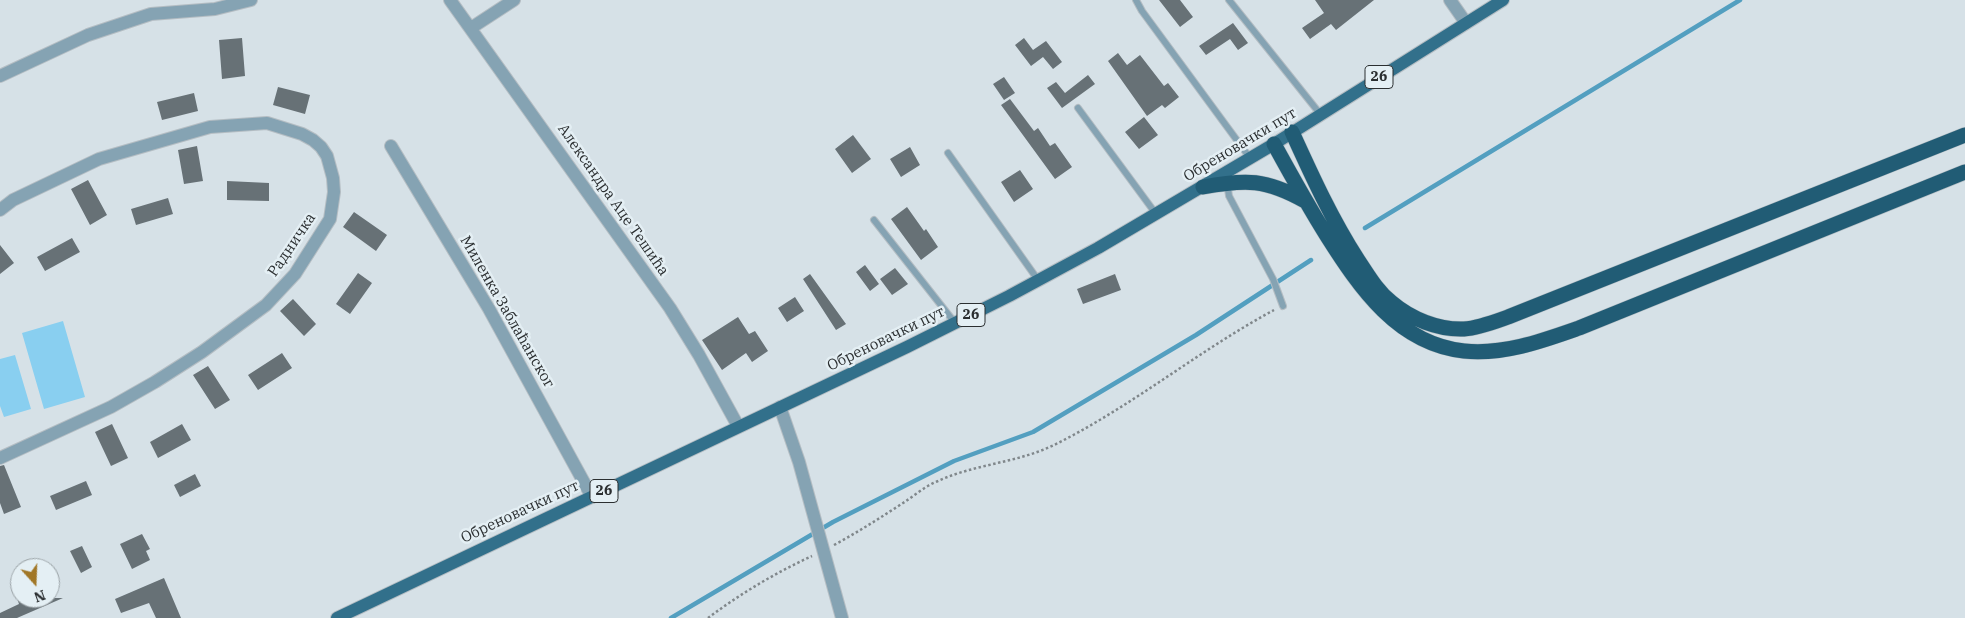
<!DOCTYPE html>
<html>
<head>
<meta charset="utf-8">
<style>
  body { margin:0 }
  #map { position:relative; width:1965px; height:618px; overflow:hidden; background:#d6e1e7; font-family:"IBM Plex Serif",serif }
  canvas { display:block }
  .north { position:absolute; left:10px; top:558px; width:50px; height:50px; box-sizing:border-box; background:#e4eff4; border:1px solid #9aa2a6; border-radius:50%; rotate:160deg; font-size:14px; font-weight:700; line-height:20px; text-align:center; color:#2b2f31 }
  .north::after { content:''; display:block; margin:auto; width:18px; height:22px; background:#a17727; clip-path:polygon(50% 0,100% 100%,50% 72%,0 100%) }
</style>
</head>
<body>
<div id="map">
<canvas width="1965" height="618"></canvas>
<div class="north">N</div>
</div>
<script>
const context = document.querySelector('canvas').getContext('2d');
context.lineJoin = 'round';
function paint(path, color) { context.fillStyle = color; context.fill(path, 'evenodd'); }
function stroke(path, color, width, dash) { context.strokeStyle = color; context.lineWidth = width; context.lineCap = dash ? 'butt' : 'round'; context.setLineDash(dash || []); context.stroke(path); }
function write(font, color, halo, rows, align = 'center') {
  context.font = font + ' "IBM Plex Serif",serif'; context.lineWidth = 5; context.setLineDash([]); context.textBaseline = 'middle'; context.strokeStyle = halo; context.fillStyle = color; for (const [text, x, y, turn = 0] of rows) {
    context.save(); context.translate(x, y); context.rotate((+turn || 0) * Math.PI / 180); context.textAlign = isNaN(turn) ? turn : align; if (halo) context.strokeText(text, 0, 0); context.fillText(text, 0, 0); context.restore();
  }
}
paint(new Path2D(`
  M 63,321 L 85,397 L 44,409 L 22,333 Z
  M 15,355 L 31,409 L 4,417 L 0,406 L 0,359 Z`), '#89cff0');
stroke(new Path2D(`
  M 1365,228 L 1740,0
  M 671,618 L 833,522 L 954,461 L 1033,432 L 1196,335 L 1311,260`), '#539fc0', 4.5);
paint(new Path2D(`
  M 1159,0 L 1180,0 L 1193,17 L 1180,27 Z
  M 1315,0 L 1374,0 L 1336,30 L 1331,24 L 1310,39 L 1302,28 L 1324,13 Z
  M 1233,23 L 1248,43 L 1238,50 L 1230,39 L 1206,55 L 1199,46 Z
  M 242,38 L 245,76 L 222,79 L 219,40 Z
  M 1024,38 L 1033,50 L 1046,41 L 1062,62 L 1053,69 L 1043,57 L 1031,66 L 1015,45 Z
  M 1118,53 L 1127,65 L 1140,55 L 1164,86 L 1168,83 L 1179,97 L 1165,108 L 1162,105 L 1147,116 L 1108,61 Z
  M 1088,75 L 1095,84 L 1062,108 L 1047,88 L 1056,82 L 1065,93 Z
  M 1004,77 L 1015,93 L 1004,100 L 993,84 Z
  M 278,87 L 310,95 L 305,114 L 273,105 Z
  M 194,93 L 198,111 L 162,120 L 157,102 Z
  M 1010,99 L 1034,131 L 1038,128 L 1050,146 L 1055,143 L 1072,167 L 1055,179 L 1001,105 Z
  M 1144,117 L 1158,135 L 1139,149 L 1125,132 Z
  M 853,135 L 871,159 L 852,173 L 835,149 Z
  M 197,146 L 203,181 L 184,184 L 178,150 Z
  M 910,147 L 920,165 L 901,177 L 890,159 Z
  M 1020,170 L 1033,189 L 1014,202 L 1001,182 Z
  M 88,180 L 107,215 L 90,225 L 71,189 Z
  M 227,181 L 269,183 L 269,201 L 227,200 Z
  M 168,198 L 173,214 L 136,225 L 131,209 Z
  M 907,207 L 924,231 L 926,229 L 938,247 L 921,260 L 891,219 Z
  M 354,212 L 387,235 L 376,251 L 343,227 Z
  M 72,238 L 80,252 L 45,271 L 37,257 Z
  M 0,245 L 14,263 L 0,274 Z
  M 865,265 L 879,284 L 870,291 L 856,272 Z
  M 895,268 L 908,284 L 892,295 L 880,279 Z
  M 358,273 L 372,283 L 350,314 L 336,304 Z
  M 810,274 L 846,324 L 836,330 L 803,279 Z
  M 1115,274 L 1121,290 L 1083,304 L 1077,289 Z
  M 795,297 L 804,311 L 787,322 L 778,308 Z
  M 293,299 L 316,324 L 304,336 L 280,311 Z
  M 738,317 L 749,334 L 755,331 L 768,351 L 752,362 L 746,353 L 722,370 L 702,340 Z
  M 282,353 L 292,368 L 258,390 L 248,375 Z
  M 208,366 L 230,400 L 215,409 L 193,375 Z
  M 112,424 L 128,458 L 111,466 L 95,432 Z
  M 182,424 L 191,440 L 158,458 L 150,442 Z
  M 4,465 L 21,507 L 4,514 L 0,503 L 0,466 Z
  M 195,474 L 201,486 L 180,497 L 174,485 Z
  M 86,481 L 92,495 L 56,510 L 50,496 Z
  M 142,534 L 150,549 L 146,551 L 150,560 L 132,569 L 120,544 Z
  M 82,546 L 92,567 L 81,573 L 70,551 Z
  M 164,578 L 181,618 L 156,618 L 149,603 L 121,613 L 115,599 Z
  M 17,598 L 63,598 L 17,618 L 0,618 L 0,613 L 19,604 Z`), '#677176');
const lane = new Path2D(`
  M 1136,0 L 1142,11 L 1250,158
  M 1229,0 L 1321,115
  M 1078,108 L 1156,214
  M 948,153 L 1038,280
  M 1227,182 L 1229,196 L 1273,279 L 1283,306
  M 874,220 L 955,323`);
const street = new Path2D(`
  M 450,0 L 670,308 L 699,355 L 738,426
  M 1450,0 L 1466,23
  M 471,28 L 514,0
  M 0,76 L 88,35 L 151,14 L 215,9 L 251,0
  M 391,146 L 489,309 L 592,497
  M 0,210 L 13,200 L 99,159 L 210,127 L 267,123 L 302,134 L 313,140 L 321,147 L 327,156 L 333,178 L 334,192 L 330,219 L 295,274 L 266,305 L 202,352 L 155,382 L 111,407 L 0,458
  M 780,407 L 799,462 L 842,618`);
const primary = new Path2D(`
  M 337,618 L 907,347 L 1009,296 L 1098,248 L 1274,144 L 1503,0`);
const highway = new Path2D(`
  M 1292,132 C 1312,176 1332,220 1358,260 C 1368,275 1377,291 1391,302 C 1411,319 1438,330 1464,329 C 1479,328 1494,322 1508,317 L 1965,135
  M 1274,144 C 1291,175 1308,206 1327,236 C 1360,288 1398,344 1464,351 C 1504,355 1542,341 1579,328 L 1965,172
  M 1203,187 C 1246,179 1266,179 1305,201`);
stroke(lane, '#b4bdc3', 8);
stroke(street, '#b4bdc3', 14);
stroke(primary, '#b4bdc3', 14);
stroke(highway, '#b4bdc3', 16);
stroke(new Path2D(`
  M 834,545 C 858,532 880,518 903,503 C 914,496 925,486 938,481 C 975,464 1017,463 1054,445 C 1131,407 1198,351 1274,310
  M 708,618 C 740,594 775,573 812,556`), '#80878b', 2.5, [2.5, 2.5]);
stroke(lane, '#85a3b3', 6);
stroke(street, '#85a3b3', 12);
stroke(primary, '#32708b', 12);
stroke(highway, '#215c75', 15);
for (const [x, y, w] of [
  [1379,77,28],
  [971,315,28],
  [604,491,28]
]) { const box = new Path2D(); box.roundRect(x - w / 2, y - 11.5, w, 23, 4); context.fillStyle = '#e4eff4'; context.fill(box); stroke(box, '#2b2f31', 1); }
write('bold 14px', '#2b2f31', null, [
  ["26",1379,77],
  ["26",971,315],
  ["26",604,491]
]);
write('15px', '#2b2f31', '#e4eff4', [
  ["Обреновачки пут",1240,145,-31],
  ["Александра Аце Тешића",613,200,55],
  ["Радничка",292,245,-56],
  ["Миленка Заблаћанског",507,312,60],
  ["Обреновачки пут",886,339,-26],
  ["Обреновачки пут",520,512,-25]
]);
</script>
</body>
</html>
